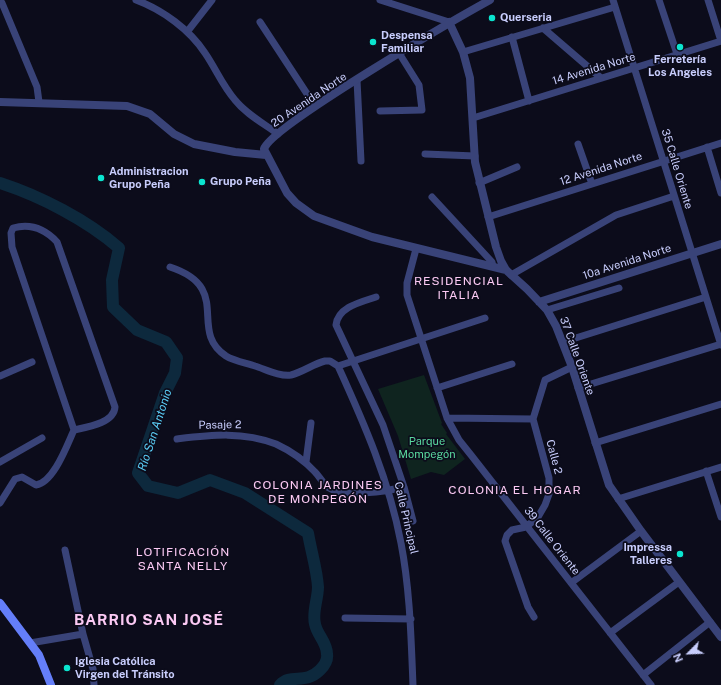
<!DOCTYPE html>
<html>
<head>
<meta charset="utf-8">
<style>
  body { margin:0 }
  #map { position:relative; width:721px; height:685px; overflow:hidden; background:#0c0c1b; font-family:"Public Sans",sans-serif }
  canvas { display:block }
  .north { position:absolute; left:669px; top:633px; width:40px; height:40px; -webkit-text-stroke:3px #0c0c1b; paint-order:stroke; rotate:246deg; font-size:11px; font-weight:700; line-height:16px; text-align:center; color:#c8cdfc }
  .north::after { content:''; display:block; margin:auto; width:14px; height:18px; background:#c8cdfc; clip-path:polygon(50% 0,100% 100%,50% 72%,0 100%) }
</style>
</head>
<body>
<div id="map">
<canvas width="721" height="685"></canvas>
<div class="north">N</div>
</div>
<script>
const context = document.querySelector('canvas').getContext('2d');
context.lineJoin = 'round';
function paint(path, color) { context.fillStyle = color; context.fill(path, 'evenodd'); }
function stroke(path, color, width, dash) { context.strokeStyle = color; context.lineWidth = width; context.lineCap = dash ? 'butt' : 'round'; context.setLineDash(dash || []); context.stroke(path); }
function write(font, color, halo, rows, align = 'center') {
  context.font = font + ' "Public Sans",sans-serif'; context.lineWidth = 3.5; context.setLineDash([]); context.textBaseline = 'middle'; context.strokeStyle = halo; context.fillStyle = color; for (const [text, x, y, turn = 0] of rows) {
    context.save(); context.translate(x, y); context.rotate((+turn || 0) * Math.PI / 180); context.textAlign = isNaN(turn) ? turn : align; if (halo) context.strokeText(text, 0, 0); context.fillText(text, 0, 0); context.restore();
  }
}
paint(new Path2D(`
  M 424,375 L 442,423 L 441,424 L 447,433 L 446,434 L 465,459 L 444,475 L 431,472 L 411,479 L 398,436 L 378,389 Z`), '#0f241f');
stroke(new Path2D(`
  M 0,183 C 40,196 87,220 119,248 L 112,280 L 113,307 L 137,330 L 166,342 L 177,358 L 175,373 L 165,393 L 138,473 L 148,486 L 178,493 L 210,480 L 245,493 L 308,533 C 311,551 317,570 318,587 C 318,599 312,612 315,624 C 317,635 327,642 327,654 C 328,660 324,666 320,670 C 305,685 291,673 280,685`), '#0d293d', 12);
stroke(new Path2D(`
  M 136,0 C 163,10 190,30 205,53 C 216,69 222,85 235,100 C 246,114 263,123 278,134
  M 380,0 L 449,22
  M 613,0 L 721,345
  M 659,0 L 677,54
  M 708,0 L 721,41
  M 2,3 L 37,87 L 39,102
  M 260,22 L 315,106
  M 543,28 L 601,78
  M 187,32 L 212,0
  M 512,37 L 529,101
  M 463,52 L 615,7
  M 357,80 L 361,161
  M 380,111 L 422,110 L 419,85 L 399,53
  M 473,118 L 721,41
  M 578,144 L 592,184
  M 707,147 L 721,193
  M 425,154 L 475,156
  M 479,183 L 517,167
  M 432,197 L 492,262 L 493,266
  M 488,217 L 721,143
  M 416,249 L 407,283 L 407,295 L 447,418 L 459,440 L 471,455 L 651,685
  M 170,267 C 234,288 187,330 226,356 C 234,361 246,363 255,366 C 265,369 280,377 291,375 C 303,372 313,364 325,361 L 330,361 L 338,366
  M 511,275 L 616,215 L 674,196
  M 376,297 C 361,302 338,307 336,325 L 383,425 L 404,487 L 413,521
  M 547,310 L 619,288
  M 563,342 L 706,297
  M 338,366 C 364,423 389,480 401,543 C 410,590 411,637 413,685
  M 338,366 L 485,318
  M 0,376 L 32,362
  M 437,388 L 512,364
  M 578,388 L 721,344
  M 447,418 L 533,419
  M 177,439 C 211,435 243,431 276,444 C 291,451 304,460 315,472 C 320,477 323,484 329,488 C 343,498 388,491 404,487
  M 595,443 L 721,404
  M 0,462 L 42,438
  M 306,462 L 311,423
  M 706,471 L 721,517
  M 618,499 L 721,467
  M 0,503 L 15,479 L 22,477 L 36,485 C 54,482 67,445 74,430 L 12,247 L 11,233 L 13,228 C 31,223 45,229 57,242 L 115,407 C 114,423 88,427 74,430
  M 65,550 L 83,634 L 93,669 L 94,685
  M 571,583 L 641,531
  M 534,617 L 528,607 L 505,541 L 507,535 L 512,530 L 526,527 L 538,517 L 545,505 L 549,494 L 549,478 L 533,419 L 545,380 L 572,367
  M 345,618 L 411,619
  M 610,633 L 679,582
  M 30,643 L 83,634
  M 643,675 L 710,622`), '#394378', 7);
stroke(new Path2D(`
  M 490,0 C 459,17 271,126 264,149 L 287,193 L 296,203 L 314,216 L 372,237 L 506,270
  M 449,22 L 463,52 L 470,78 L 475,162 L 496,247 L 501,261 L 506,270 L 527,289 L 547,310 L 556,326 L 572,367 L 609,485 L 641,531 L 721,637
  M 0,102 L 127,106 L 150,114 L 174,134 L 194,144 L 235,152 L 266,155
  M 539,302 L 721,244`), '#394378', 8);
stroke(new Path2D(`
  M 0,603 L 39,655 L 51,685`), '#647ef8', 8);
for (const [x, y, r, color] of [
  [492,18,4,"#0be5cf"],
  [373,42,4,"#0be5cf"],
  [680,47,4,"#0be5cf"],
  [101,178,4,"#0be5cf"],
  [202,182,4,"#0be5cf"],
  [680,554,4,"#0be5cf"],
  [67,668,4,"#0be5cf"]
]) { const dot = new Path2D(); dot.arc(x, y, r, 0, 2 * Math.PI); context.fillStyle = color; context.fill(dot); stroke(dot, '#0c0c1b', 1.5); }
write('bold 11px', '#c8cdfc', '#0c0c1b', [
  ["Querseria",500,18],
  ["Despensa",381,36],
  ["Familiar",381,49],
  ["Ferretería",680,60,"center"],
  ["Los Angeles",680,73,"center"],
  ["Administracion",109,172],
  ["Grupo Peña",109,185],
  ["Grupo Peña",210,182],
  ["Impressa",672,548,"right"],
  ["Talleres",672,561,"right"],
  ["Iglesia Católica",75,662],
  ["Virgen del Tránsito",75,675]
], 'left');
write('11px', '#c8cdfc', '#0c0c1b', [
  ["14 Avenida Norte",594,69,-17],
  ["20 Avenida Norte",309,100,-34],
  ["12 Avenida Norte",601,169,-18],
  ["35 Calle Oriente",677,169,73],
  ["10a Avenida Norte",627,262,-18],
  ["37 Calle Oriente",577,356,70],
  ["Pasaje 2",220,425,-1],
  ["Calle 2",554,457,75],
  ["Calle Principal",406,518,77],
  ["39 Calle Oriente",552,541,52]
]);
write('11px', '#59d79e', '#0c0c1b', [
  ["Parque",427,442],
  ["Mompegón",427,455]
]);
context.letterSpacing = '1px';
write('12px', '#fccaf4', '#0c0c1b', [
  ["RESIDENCIAL",459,281],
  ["ITALIA",459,295],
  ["COLONIA JARDINES",318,485],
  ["DE MONPEGÓN",318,499],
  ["COLONIA EL HOGAR",515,490],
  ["LOTIFICACIÓN",183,552],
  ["SANTA NELLY",183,566]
]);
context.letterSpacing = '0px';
write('italic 12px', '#5bcef7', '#0c0c1b', [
  ["Río San Antonio",155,430,-72]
]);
context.letterSpacing = '1px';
write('bold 15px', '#fccaf4', '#0c0c1b', [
  ["BARRIO SAN JOSÉ",149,620]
]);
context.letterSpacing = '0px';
</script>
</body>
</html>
